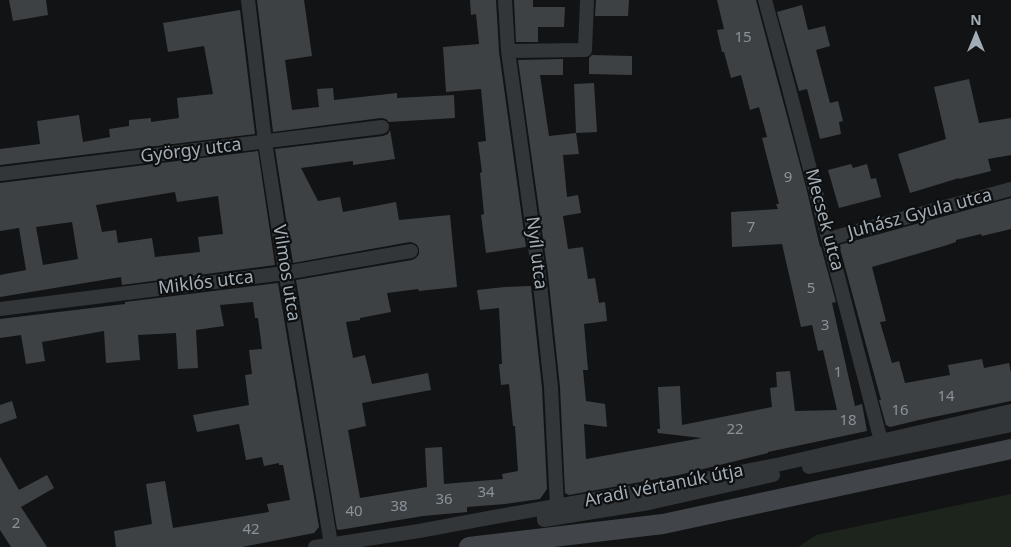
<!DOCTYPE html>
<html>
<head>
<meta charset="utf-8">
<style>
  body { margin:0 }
  #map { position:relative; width:1011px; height:547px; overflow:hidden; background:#121314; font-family:"Noto Sans",sans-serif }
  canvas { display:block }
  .north { position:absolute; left:951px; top:10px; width:50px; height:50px; -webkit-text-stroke:4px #0d0e0f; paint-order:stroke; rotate:0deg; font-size:14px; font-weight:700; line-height:20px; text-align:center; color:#a3adb6 }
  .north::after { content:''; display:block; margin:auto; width:18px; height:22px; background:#a3adb6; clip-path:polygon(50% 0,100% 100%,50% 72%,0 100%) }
</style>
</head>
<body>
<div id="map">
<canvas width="1011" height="547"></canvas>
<div class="north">N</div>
</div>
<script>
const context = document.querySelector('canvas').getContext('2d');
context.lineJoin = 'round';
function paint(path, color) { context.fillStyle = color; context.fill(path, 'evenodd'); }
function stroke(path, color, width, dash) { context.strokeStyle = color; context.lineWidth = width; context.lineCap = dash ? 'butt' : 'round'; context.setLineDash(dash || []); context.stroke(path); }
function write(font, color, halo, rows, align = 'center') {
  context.font = font + ' "Noto Sans",sans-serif'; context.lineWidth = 4.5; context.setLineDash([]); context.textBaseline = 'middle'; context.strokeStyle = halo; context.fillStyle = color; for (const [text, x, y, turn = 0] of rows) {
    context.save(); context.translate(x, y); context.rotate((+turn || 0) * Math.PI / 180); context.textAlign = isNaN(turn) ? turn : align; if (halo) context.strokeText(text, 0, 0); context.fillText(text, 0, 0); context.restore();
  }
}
paint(new Path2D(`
  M 1011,494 L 1011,547 L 798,547 L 816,535 Z`), '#1d241c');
paint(new Path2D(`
  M 9,0 L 46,0 L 48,15 L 13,21 Z
  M 257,0 L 304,0 L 312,56 L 285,60 L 292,110 L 319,107 L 317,89 L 333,88 L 334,100 L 397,93 L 397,98 L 454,95 L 455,118 L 389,122 L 386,119 L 381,118 L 273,132 Z
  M 470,0 L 496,0 L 499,52 L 526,247 L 486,253 L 481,215 L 484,214 L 480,173 L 482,172 L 478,142 L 486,141 L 481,89 L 446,92 L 443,47 L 479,44 L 476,14 L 471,15 Z
  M 514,0 L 533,0 L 533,7 L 565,7 L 564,27 L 538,27 L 538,42 L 516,42 Z
  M 596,0 L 629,0 L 628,16 L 595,16 Z
  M 717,0 L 756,0 L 807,191 L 820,247 L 821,247 L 836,302 L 832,303 L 855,406 L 862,404 L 867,431 L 768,452 L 768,453 L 679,475 L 569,495 L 565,493 L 560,387 L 548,274 L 518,60 L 563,59 L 563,75 L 540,75 L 549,136 L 576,133 L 579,154 L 563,155 L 567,197 L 578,195 L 581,213 L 563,216 L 568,249 L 583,247 L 588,279 L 595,278 L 599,303 L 605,302 L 607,321 L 584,324 L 588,370 L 583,370 L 586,401 L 605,404 L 607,427 L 584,424 L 586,459 L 702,438 L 658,433 L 657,429 L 660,429 L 658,387 L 680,386 L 682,425 L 772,407 L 770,388 L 777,387 L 776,372 L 790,371 L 795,411 L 837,410 L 823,350 L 818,351 L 812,325 L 801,327 L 782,244 L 732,247 L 731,212 L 778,209 L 776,204 L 779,204 L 762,138 L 767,137 L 759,107 L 750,110 L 741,75 L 731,78 L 724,52 L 722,52 L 717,30 L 724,29 Z
  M 802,5 L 808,30 L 825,26 L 830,46 L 816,50 L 830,103 L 838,101 L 843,121 L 839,122 L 841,134 L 820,139 L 807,89 L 799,91 L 777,12 Z
  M 240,10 L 255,134 L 0,165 L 0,149 L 40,144 L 37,121 L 79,115 L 83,142 L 110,137 L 109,129 L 129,126 L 129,120 L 151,118 L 151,122 L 179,118 L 177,98 L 213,94 L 204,46 L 168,52 L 163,23 Z
  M 592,55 L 632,56 L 632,75 L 589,74 L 589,58 Z
  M 969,79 L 979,123 L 1011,118 L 1011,155 L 988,159 L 991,171 L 959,179 L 959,178 L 910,193 L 898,154 L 946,139 L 934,87 Z
  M 594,83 L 597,132 L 576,133 L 574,84 Z
  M 390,130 L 395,159 L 353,165 L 353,161 L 301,168 L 318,201 L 340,197 L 343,212 L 396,202 L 399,220 L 450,215 L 457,287 L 419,291 L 418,289 L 387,293 L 391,312 L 360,318 L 360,320 L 346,322 L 353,358 L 365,355 L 372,384 L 428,373 L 431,390 L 362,403 L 366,426 L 348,430 L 360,498 L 427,487 L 425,448 L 442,447 L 444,484 L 503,479 L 502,474 L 518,471 L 515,426 L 513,426 L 509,384 L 501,385 L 499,364 L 502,364 L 499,308 L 480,310 L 477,290 L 505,287 L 531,286 L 542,388 L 547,489 L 540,499 L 505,504 L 467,507 L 467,512 L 423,516 L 339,530 L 337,529 L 296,280 L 412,260 L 416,258 L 419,254 L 419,249 L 417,245 L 414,243 L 410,242 L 293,263 L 275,149 L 383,136 L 388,134 Z
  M 258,151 L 275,265 L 122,285 L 121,277 L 0,297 L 0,275 L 26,270 L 19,228 L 0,231 L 0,183 ZM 175,192 L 177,202 L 218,196 L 223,234 L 198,237 L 200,252 L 155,257 L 152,238 L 118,243 L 116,230 L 102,232 L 96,205 ZM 72,222 L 78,259 L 43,265 L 36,227 Z
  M 851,164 L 853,168 L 867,164 L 871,179 L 876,178 L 881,197 L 839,208 L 828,170 Z
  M 1011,198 L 1011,229 L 982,236 L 981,234 L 956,240 L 956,242 L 944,246 L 872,267 L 886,321 L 880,322 L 892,363 L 899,361 L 905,383 L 950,375 L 948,365 L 982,359 L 984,368 L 1009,363 L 1011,373 L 1011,401 L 919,420 L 890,427 L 886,425 L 879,400 L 881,400 L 839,245 Z
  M 278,283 L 319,527 L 314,533 L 242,547 L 116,547 L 114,531 L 152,524 L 146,484 L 165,481 L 173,528 L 269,512 L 267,504 L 290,500 L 283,465 L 279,465 L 279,463 L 264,466 L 262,457 L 246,460 L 239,424 L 197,432 L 193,415 L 249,405 L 245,375 L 252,374 L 249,350 L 262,349 L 258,318 L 255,318 L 253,302 L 220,305 L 224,326 L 196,330 L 198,368 L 178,369 L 176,333 L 138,335 L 140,360 L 106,363 L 104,331 L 42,342 L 45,361 L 26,364 L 21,335 L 0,338 L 0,319 L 125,304 L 125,302 Z
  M 12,401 L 17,418 L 0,424 L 0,405 Z
  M 0,457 L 19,490 L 47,475 L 54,488 L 21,507 L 47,547 L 11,547 L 0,530 Z`), '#3e4144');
stroke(new Path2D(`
  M 248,0 L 265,142 L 284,264 L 331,544
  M 505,0 L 508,51 L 539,275 L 551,387 L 557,506
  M 765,0 L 788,85 L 881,441
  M 508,51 L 585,50 L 587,0
  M 0,174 L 382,127
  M 828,239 L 1011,189
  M 0,309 L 285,273 L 411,251
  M 809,467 L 1011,425
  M 544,508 L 544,520 L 649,503 L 773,475
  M 315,547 L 419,531 L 494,517 L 669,486 L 781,464 L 1011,411`), '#333639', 14);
stroke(new Path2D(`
  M 469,547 L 663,524 L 1011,449`), '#41454a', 20);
write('15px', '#8a929a', null, [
  ["15",743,38],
  ["9",788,178],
  ["7",751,228],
  ["5",811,289],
  ["3",825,326],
  ["1",838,373],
  ["14",946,397],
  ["16",900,411],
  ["18",848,421],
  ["22",735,430],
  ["34",486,493],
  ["36",444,500],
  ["38",399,507],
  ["40",354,512],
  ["2",16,524],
  ["42",251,530]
]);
write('18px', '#a3adb6', '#0d0e0f', [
  ["György utca",191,151,-7],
  ["Juhász Gyula utca",920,214,-15],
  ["Mecsek utca",824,220,75],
  ["Nyíl utca",536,253,83],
  ["Vilmos utca",286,273,81],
  ["Miklós utca",206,283,-7],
  ["Aradi vértanúk útja",664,486,-11]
]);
</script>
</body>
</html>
